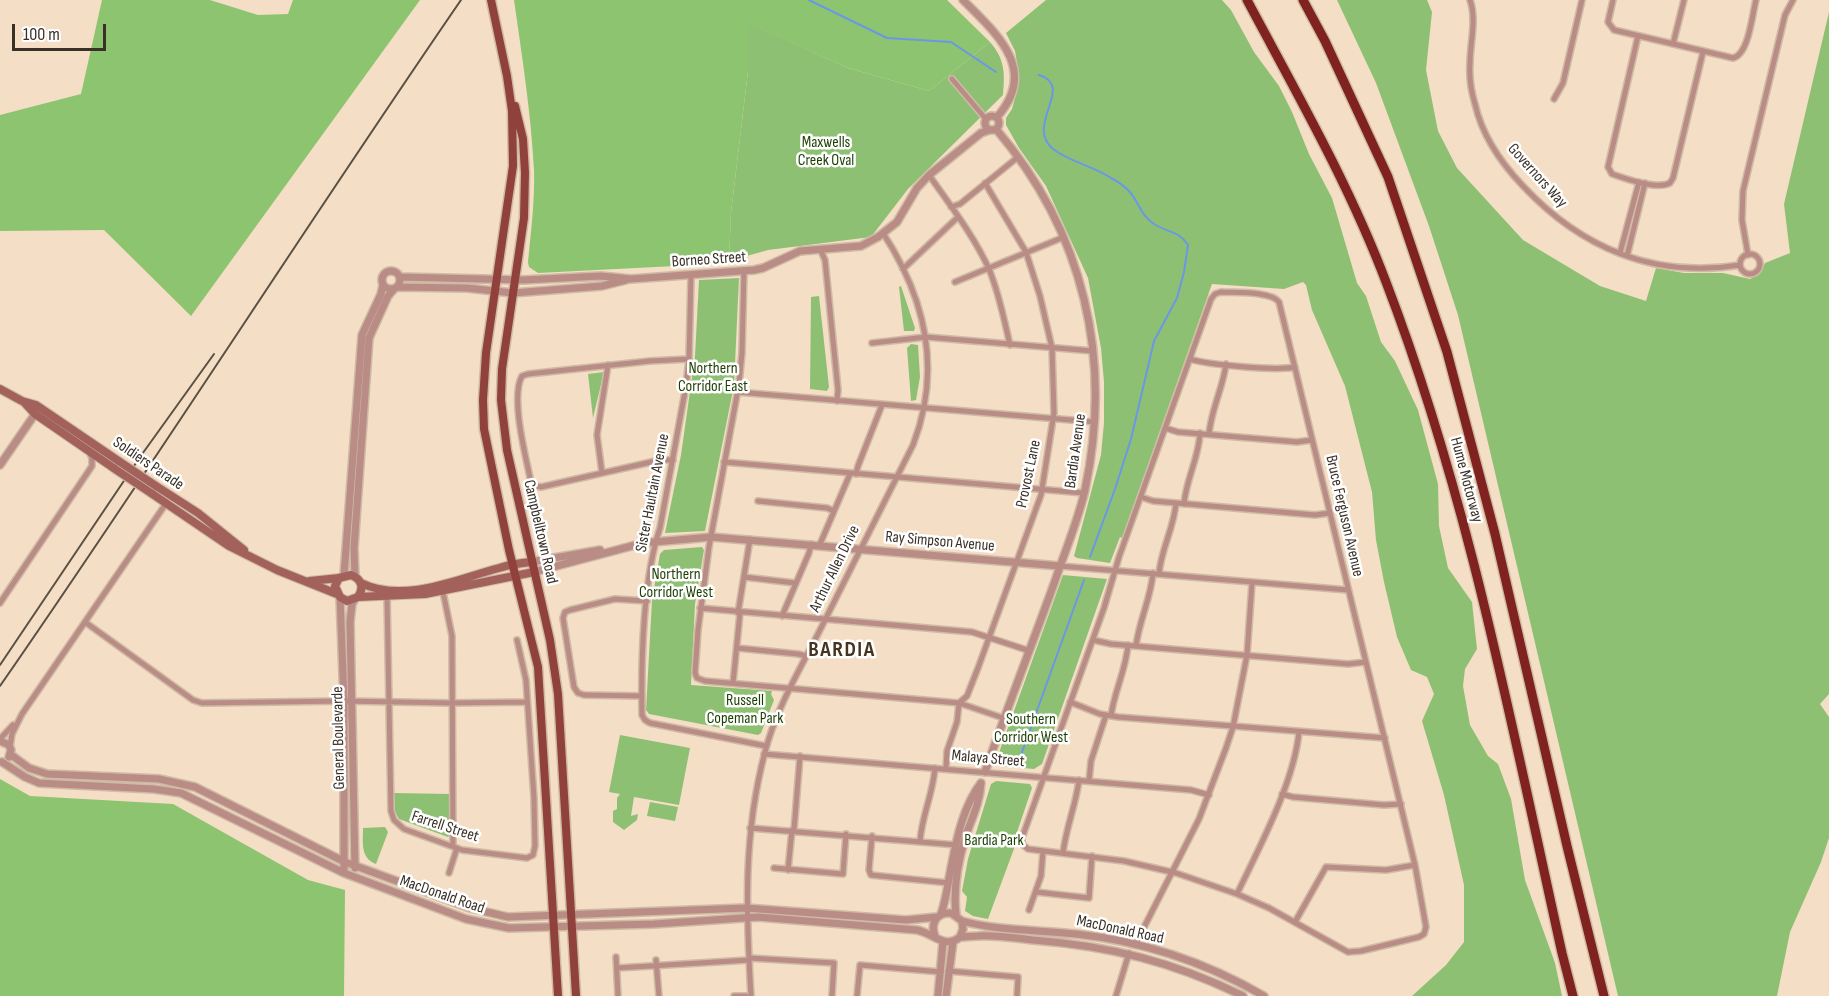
<!DOCTYPE html>
<html>
<head>
<meta charset="utf-8">
<style>
  body { margin:0 }
  #map { position:relative; width:1829px; height:996px; overflow:hidden; background:#f4dec5; font-family:"Sofia Sans Condensed",sans-serif }
  canvas { display:block }
  .scale { position:absolute; left:12px; top:24px; width:94px; height:27px; box-sizing:border-box; border:3px solid #393027; border-top:0; padding-left:8px; font-size:18px; line-height:21px; white-space:nowrap; color:#393027; -webkit-text-stroke:4px #fff; paint-order:stroke }
</style>
</head>
<body>
<div id="map">
<canvas width="1829" height="996"></canvas>
<div class="scale">100 m</div>
</div>
<script>
const context = document.querySelector('canvas').getContext('2d');
context.lineJoin = 'round';
function paint(path, color) { context.fillStyle = color; context.fill(path, 'evenodd'); }
function stroke(path, color, width, dash) { context.strokeStyle = color; context.lineWidth = width; context.lineCap = dash ? 'butt' : 'round'; context.setLineDash(dash || []); context.stroke(path); }
function write(font, color, halo, rows, align = 'center') {
  context.font = font + ' "Sofia Sans Condensed",sans-serif'; context.lineWidth = 5; context.setLineDash([]); context.textBaseline = 'middle'; context.strokeStyle = halo; context.fillStyle = color; for (const [text, x, y, turn = 0] of rows) {
    context.save(); context.translate(x, y); context.rotate((+turn || 0) * Math.PI / 180); context.textAlign = isNaN(turn) ? turn : align; if (halo) context.strokeText(text, 0, 0); context.fillText(text, 0, 0); context.restore();
  }
}
paint(new Path2D(`
  M 1046,0 L 1222,0 L 1231,10 L 1254,52 L 1279,86 L 1292,112 L 1309,154 L 1332,198 L 1357,283 L 1366,296 L 1381,342 L 1395,361 L 1418,410 L 1438,484 L 1439,526 L 1448,568 L 1472,602 L 1477,649 L 1465,669 L 1463,686 L 1470,725 L 1488,756 L 1498,764 L 1511,799 L 1525,880 L 1555,963 L 1562,996 L 1412,996 L 1446,965 L 1464,942 L 1464,885 L 1444,795 L 1422,721 L 1434,694 L 1427,677 L 1411,670 L 1397,637 L 1384,582 L 1376,540 L 1372,492 L 1345,386 L 1312,310 L 1306,285 L 1303,282 L 1284,289 L 1212,284 L 1122,538 L 1120,537 L 1110,563 L 1077,558 L 1074,556 L 1101,455 L 1104,423 L 1104,382 L 1101,348 L 1088,278 L 1046,186 L 1019,148 L 1006,125 L 1006,118 L 1012,109 L 1018,87 L 1018,69 L 1015,51 L 1006,33 Z
  M 1337,0 L 1427,0 L 1432,12 L 1426,70 L 1438,131 L 1457,168 L 1523,240 L 1600,286 L 1646,301 L 1656,268 L 1684,273 L 1723,273 L 1750,279 L 1760,273 L 1765,263 L 1790,253 L 1784,204 L 1829,12 L 1829,694 L 1820,704 L 1829,717 L 1829,838 L 1821,862 L 1790,932 L 1777,996 L 1618,996 L 1458,315 L 1429,226 L 1376,83 Z
  M 747,22 L 848,68 L 929,91 L 990,42 C 1005,59 1005,74 1003,95 L 908,189 L 871,237 L 768,250 L 729,261 L 731,213 L 748,71 Z
  M 739,278 L 734,385 L 705,531 L 665,533 L 681,455 L 695,356 L 699,280 Z
  M 901,286 L 915,328 L 914,331 L 904,331 L 899,287 Z
  M 819,296 L 829,387 L 827,391 L 810,389 L 811,297 Z
  M 911,344 L 918,345 L 920,377 L 916,400 L 911,401 L 907,348 Z
  M 604,372 L 593,418 L 588,374 Z
  M 702,547 L 704,550 L 695,604 L 691,685 L 772,691 L 771,694 L 774,700 L 761,733 L 758,735 L 649,714 L 646,710 L 652,601 L 660,554 L 664,550 Z
  M 1063,575 L 1107,579 L 1042,764 L 1034,769 L 1000,766 L 996,761 Z
  M 620,735 L 690,748 L 679,805 L 634,797 L 631,816 L 638,814 L 637,820 L 624,830 L 613,822 L 613,811 L 617,809 L 617,798 L 620,794 L 609,792 Z
  M 996,781 L 1030,784 L 1032,788 L 1015,838 L 1015,846 L 988,919 L 973,916 L 965,911 L 967,897 L 962,891 L 968,859 L 991,784 Z
  M 394,793 L 449,794 L 450,835 L 448,837 L 399,819 L 395,812 Z
  M 650,802 L 678,807 L 675,821 L 647,816 Z
  M 385,827 L 388,832 L 376,864 C 360,858 363,842 363,828 Z`), '#8ec073');
paint(new Path2D(`
  M 102,0 L 210,0 L 258,15 L 288,14 L 293,0 L 420,0 L 191,316 L 104,230 L 0,231 L 0,115 L 81,94 Z
  M 514,0 L 947,0 L 990,42 L 929,91 L 848,68 L 748,23 L 748,71 L 731,213 L 729,261 L 675,266 L 538,273 L 529,267 L 528,262 C 531,231 535,200 534,170 C 531,113 522,56 514,0 Z
  M 0,779 L 30,796 L 173,804 L 308,880 L 345,890 L 344,996 L 0,996 Z`), '#8dc46f');
stroke(new Path2D(`
  M 809,0 L 887,38 L 951,42 L 996,72
  M 1039,75 C 1076,86 1024,125 1053,149 C 1070,162 1093,166 1111,178 C 1117,181 1125,187 1129,191 C 1139,202 1141,216 1154,224 C 1168,233 1178,230 1188,245 L 1184,272 L 1177,298 L 1154,341 L 1131,439 L 1115,489 L 1090,557
  M 1021,755 L 1084,580`), '#6b97e7', 2);
const minor = new Path2D(`
  M 1470,0 C 1477,20 1470,43 1470,63 C 1469,77 1471,91 1475,104 C 1482,135 1501,163 1523,186 C 1581,248 1654,279 1740,265
  M 1613,0 L 1608,22 L 1614,30 L 1733,58 C 1749,54 1752,15 1756,0
  M 1638,36 L 1608,167 L 1612,174 C 1626,179 1657,190 1670,183 L 1673,178 L 1703,52
  M 1673,44 L 1684,0
  M 952,79 L 985,118
  M 1554,99 L 1563,83 L 1582,0
  M 929,175 C 950,205 974,236 989,269 C 999,293 1004,319 1010,345
  M 951,207 L 960,204 L 1018,157
  M 820,249 L 825,260 L 838,390 L 837,401
  M 1620,253 L 1639,182
  M1740 264a10 10 0 1 1 20 0a10 10 0 1 1-20 0Z
  M 1748,255 L 1742,220 L 1743,191 L 1785,15 L 1793,0
  M 1627,256 L 1645,183
  M 903,269 L 958,217
  M 744,271 L 742,353 L 739,384 L 709,547 L 698,630 L 695,673 L 697,678 L 705,681 L 959,703 L 1003,718
  M 691,275 L 689,359 L 686,386 L 660,528 C 643,578 641,661 642,715 L 645,720 L 650,723 L 766,746
  M 955,282 L 1064,237
  M 1221,292 C 1235,293 1271,291 1279,302 L 1415,865 L 1426,927 L 1424,934 L 1419,937 L 1361,951 L 1348,952 L 1269,908 L 1237,894 L 1176,873 L 1124,861 L 1028,849 L 1022,844 L 1022,838 L 1104,608 L 1119,557 L 1211,299 L 1215,294 Z
  M 872,343 L 926,337 L 1093,351
  M 1190,359 C 1209,365 1276,371 1295,367
  M 737,392 L 1095,422
  M 1165,428 L 1178,432 L 1297,442 L 1312,440
  M 1209,434 C 1211,410 1223,388 1226,364
  M 673,460 L 660,460 L 541,487 L 536,486 L 531,482 C 526,458 510,397 522,376 L 528,374 L 650,361 L 689,359
  M 724,462 L 1084,493
  M 602,473 L 597,435 L 608,365
  M 856,474 L 858,466 L 882,405
  M 1141,497 L 1153,501 L 1315,515 L 1330,513
  M 758,501 L 827,508 L 834,511
  M 1184,504 C 1186,479 1199,458 1200,433
  M 820,544 L 850,474
  M 1060,566 L 1348,590
  M 1159,574 C 1161,549 1174,528 1176,503
  M 744,577 L 795,583
  M 443,592 L 452,636 L 453,846
  M 387,596 L 391,811 L 394,820 L 404,829 L 462,850 L 527,858 L 533,855 L 535,846 L 534,798 L 526,680 L 517,640
  M 0,603 L 92,466 L 92,458 L 90,454
  M 700,608 L 972,632 L 1030,651
  M 738,613 L 750,539
  M 782,616 L 809,553 L 811,544
  M 85,622 L 193,700 L 202,703 L 344,701 L 451,703 L 527,702
  M 1093,640 L 1111,644 L 1348,664 L 1366,662
  M 1136,646 C 1139,621 1151,598 1153,573
  M 737,648 L 798,654 L 806,656
  M 733,683 L 740,613
  M 642,696 L 584,695 L 578,693 L 574,687 L 563,618 L 565,612 L 570,610 L 615,599 L 647,601
  M 1070,702 L 1100,714 L 1118,717 L 1385,738
  M 1111,716 C 1114,692 1126,670 1128,645
  M 0,739 L 13,725
  M 10,747 L 12,734 L 22,714 L 167,502
  M 764,754 L 1191,790 L 1209,795
  M 946,769 L 947,751 L 957,722 L 959,703 L 967,696 L 978,668 L 1041,495 L 1054,413 L 1052,348 L 1040,296 L 1026,252 L 985,183
  M 1089,781 L 1091,761 L 1106,715
  M 1282,794 L 1293,797 L 1384,805 L 1401,804
  M 750,828 L 957,845
  M 794,830 L 800,756
  M 872,836 L 869,870 L 871,875 L 949,883
  M 920,841 C 922,815 933,794 935,768
  M 1063,853 C 1066,827 1076,805 1079,780
  M 774,868 L 843,874 L 846,834
  M 788,870 L 792,830
  M 449,873 L 457,848
  M 1036,892 L 1089,898 L 1092,856
  M 1237,894 C 1259,848 1294,783 1299,732
  M 1029,910 L 1041,876 L 1043,851
  M 1295,922 L 1326,867 L 1386,870 L 1415,865
  M 1135,945 L 1199,819 L 1226,748 L 1233,727 L 1247,655 L 1252,583
  M 616,957 L 618,996
  M 749,958 L 834,963 L 832,996
  M 656,960 L 659,996
  M 617,968 L 749,960
  M 948,971 L 1018,977 L 1017,996
  M 734,996 L 746,996
  M 751,996 C 746,912 743,835 765,752 C 777,705 804,663 825,620 C 855,561 884,503 913,445 C 942,370 926,299 883,233
  M 857,996 L 860,965 L 941,972
  M 1116,996 L 1129,953`);
const tertiary = new Path2D(`
  M 963,0 C 997,34 1039,70 997,117
  M985 123a7 7 0 1 1 14 0a7 7 0 1 1-14 0Z
  M382 280a9 9 0 1 1 18 0a9 9 0 1 1-18 0Z
  M 400,277 L 524,280 L 601,276 L 631,279 L 754,270 L 763,268 L 800,251 L 861,246 L 878,237 L 897,222 L 917,188 L 929,175 L 981,133 L 989,130
  M 397,287 L 467,288 L 513,293 L 602,286 L 626,280
  M 0,465 L 35,414
  M 531,562 L 600,550
  M 534,572 L 643,543 L 711,537 L 1060,566
  M 344,575 L 362,335 L 381,294 L 383,285
  M 355,576 L 354,548 L 369,338 L 388,296 L 395,288
  M 340,597 L 344,701 L 344,873
  M 0,741 L 9,745 L 11,750 L 9,757
  M 10,754 L 29,768 L 47,774 L 159,779 L 195,787 L 345,862 L 470,908 L 508,917 L 746,908 L 906,920 L 937,917
  M 2,762 L 25,777 L 39,783 L 154,789 L 181,793 L 344,873 L 466,919 L 509,928 L 654,924 L 758,917 L 917,930 C 933,933 945,950 960,937 L 963,929 L 962,921 L 951,913 C 937,912 930,923 935,936
  M 985,772 C 1007,708 1032,645 1055,581 C 1065,551 1078,521 1085,490 C 1113,359 1084,232 996,129
  M 355,868 L 350,622 L 352,604 L 355,599
  M 941,914 C 947,897 948,881 952,863 C 957,837 964,805 981,783
  M 956,914 C 953,889 958,862 965,838 C 971,820 980,803 981,783
  M 962,921 C 998,931 1039,930 1076,934 C 1142,941 1207,963 1264,996
  M 960,937 C 966,937 972,936 978,936 C 996,935 1015,938 1033,940 C 1110,946 1174,962 1243,996
  M 938,996 L 943,942
  M 946,996 L 953,942`);
const secondary = new Path2D(`
  M 0,389 L 22,401 L 36,405 L 120,462
  M 24,402 L 35,414 L 115,469
  M 156,486 L 198,513 L 244,550
  M 151,493 L 229,546 L 277,570 L 337,594
  M 310,581 L 339,578 L 351,575 C 362,579 364,588 358,597 L 347,601 L 340,597 L 335,586 L 339,578
  M 361,583 C 404,604 457,579 499,568 C 509,565 520,563 531,562
  M 358,597 L 425,594 L 534,572`);
const primary = new Path2D(`
  M 491,0 L 507,76 L 512,111 L 513,166 L 486,353 L 483,400 L 484,429 L 509,550 L 538,667 L 558,996
  M 515,106 L 523,139 L 525,173 L 524,218 L 502,369 L 501,400 L 507,450 L 550,640 L 558,694 L 576,996`);
const motorway = new Path2D(`
  M 1247,0 C 1296,92 1349,184 1386,282 C 1469,498 1512,728 1562,953 L 1573,996
  M 1303,0 L 1325,41 L 1388,177 L 1447,352 L 1495,534 L 1567,846 L 1604,996`);
stroke(minor, '#cfbba5', 8);
stroke(tertiary, '#cfbba5', 10);
stroke(secondary, '#cfbba5', 10);
stroke(primary, '#cfbba5', 11);
stroke(motorway, '#cfbba5', 12);
stroke(minor, '#ba8c86', 5);
stroke(tertiary, '#ba8c86', 7);
stroke(secondary, '#a3615b', 8);
stroke(primary, '#91413c', 8);
stroke(motorway, '#7f2220', 9);
stroke(new Path2D(`
  M 0,665 L 140,457 L 214,354
  M 0,686 C 157,460 305,227 461,0`), '#5b5044', 2);
const secondaryBridge = new Path2D(`
  M 120,462 L 156,486
  M 115,469 L 151,493`);
stroke(secondaryBridge, '#cfbba5', 10, []);
stroke(secondaryBridge, '#a3615b', 8);
write('16px', '#1d3f02', '#fff', [
  ["Maxwells",826,143],
  ["Creek Oval",826,161],
  ["Northern",713,369],
  ["Corridor East",713,387],
  ["Northern",676,575],
  ["Corridor West",676,593],
  ["Russell",745,701],
  ["Copeman Park",745,719],
  ["Southern",1031,720],
  ["Corridor West",1031,738],
  ["Bardia Park",994,841]
]);
write('16px', '#393027', '#fff', [
  ["Governors Way",1537,176,48],
  ["Borneo Street",709,260,-4],
  ["Bardia Avenue",1076,451,-82],
  ["Soldiers Parade",148,464,34],
  ["Provost Lane",1029,474,-78],
  ["Hume Motorway",1466,480,75],
  ["Sister Haultain Avenue",653,493,-79],
  ["Bruce Ferguson Avenue",1344,516,77],
  ["Campbelltown Road",540,532,77],
  ["Ray Simpson Avenue",940,542,5],
  ["Arthur Allen Drive",835,569,-64],
  ["General Boulevarde",339,738,-91],
  ["Malaya Street",988,759,5],
  ["Farrell Street",445,827,18],
  ["MacDonald Road",442,895,19],
  ["MacDonald Road",1120,930,12]
]);
context.letterSpacing = '1.5px';
write('bold 22px', '#45341f', '#fff', [
  ["BARDIA",842,650]
]);
context.letterSpacing = '0px';
</script>
</body>
</html>
